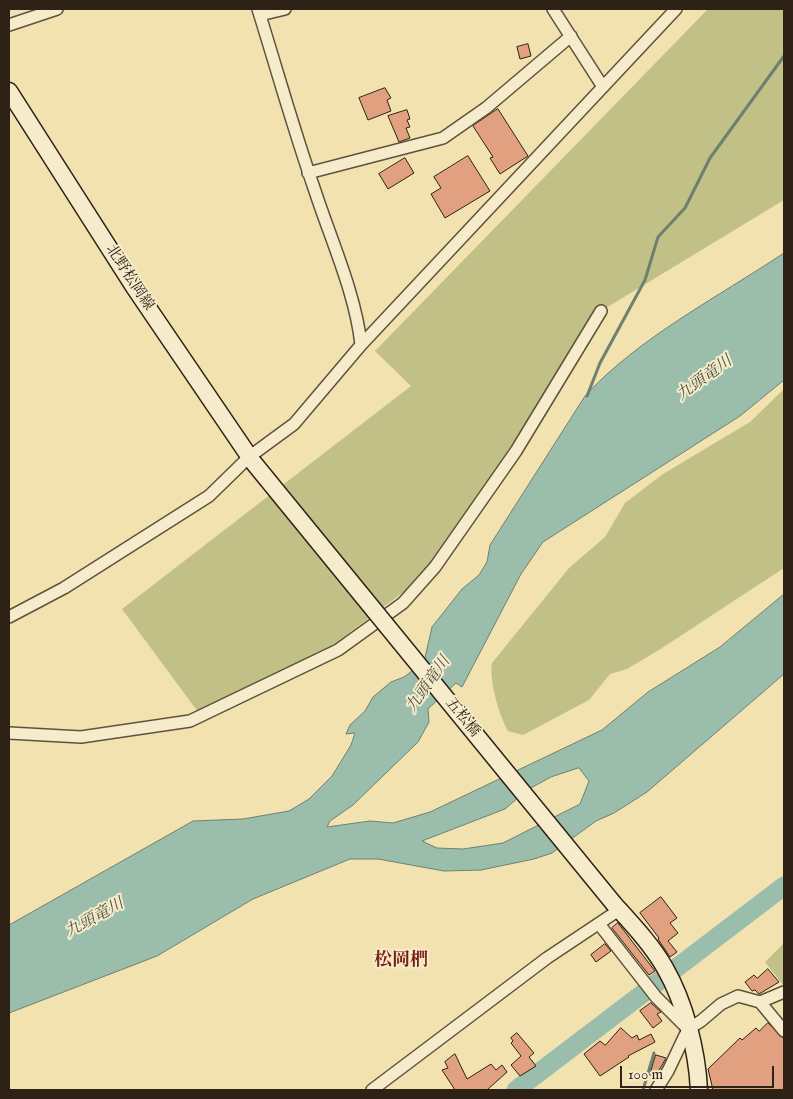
<!DOCTYPE html>
<html>
<head>
<meta charset="utf-8">
<style>
  body { margin:0 }
  #map { position:relative; width:793px; height:1099px; overflow:hidden; background:#f1e2b0; font-family:"IM FELL English",serif }
  canvas { display:block }
  .frame { position:absolute; inset:0; border:10px solid #2d2215; pointer-events:none }
  .scale { position:absolute; left:620px; top:1066px; width:154px; height:22px; box-sizing:border-box; border:2px solid #2d2215; border-top:0; padding-left:6px; font-size:15px; line-height:18px; white-space:nowrap; color:#2d2215; -webkit-text-stroke:4px #f6eccc; paint-order:stroke }
</style>
</head>
<body>
<div id="map">
<canvas width="793" height="1099"></canvas>
<div class="frame"></div>
<div class="scale">100 m</div>
</div>
<script>
const context = document.querySelector('canvas').getContext('2d');
context.lineJoin = 'round';
function paint(path, color) { context.fillStyle = color; context.fill(path, 'evenodd'); }
function stroke(path, color, width, dash) { context.strokeStyle = color; context.lineWidth = width; context.lineCap = dash ? 'butt' : 'round'; context.setLineDash(dash || []); context.stroke(path); }
function write(font, color, halo, rows, align = 'center') {
  context.font = font + ' "IM FELL English","Noto Serif JP",serif'; context.lineWidth = 4; context.setLineDash([]); context.textBaseline = 'middle'; context.strokeStyle = halo; context.fillStyle = color; for (const [text, x, y, turn = 0] of rows) {
    context.save(); context.translate(x, y); context.rotate((+turn || 0) * Math.PI / 180); context.textAlign = isNaN(turn) ? turn : align; if (halo) context.strokeText(text, 0, 0); context.fillText(text, 0, 0); context.restore();
  }
}
paint(new Path2D(`
  M 708,9 L 784,9 L 784,200 L 601,311 L 497,467 L 429,573 L 330,647 L 201,716 L 122,609 L 411,386 L 375,351 Z
  M 784,389 L 784,568 L 659,650 L 627,669 L 610,674 L 589,700 L 523,735 L 508,731 C 499,715 489,681 492,663 L 569,568 L 605,537 L 625,503 L 663,474 L 750,422 Z
  M 784,943 L 784,986 L 765,962 Z`), '#c1c187');
const water = new Path2D(`
  M 784,253 L 784,380 L 740,416 L 543,542 L 521,574 L 462,687 L 456,683 L 428,709 L 429,722 L 418,742 L 353,805 L 330,821 L 327,827 L 370,821 L 393,823 L 430,812 L 602,730 L 648,692 L 720,647 L 784,594 L 784,674 L 647,792 L 614,813 L 596,821 L 552,853 L 534,859 L 481,870 L 444,871 L 378,859 L 350,859 L 253,899 L 157,956 L 9,1013 L 9,925 L 193,821 L 243,819 L 289,811 L 309,799 L 332,776 L 351,745 L 355,733 L 346,734 L 350,725 L 365,711 L 373,697 L 391,682 L 404,677 L 424,662 L 432,627 L 462,589 L 479,575 L 487,562 L 490,545 L 585,396 C 638,338 718,297 784,253 ZM 579,768 L 589,781 L 580,804 L 503,843 L 463,849 L 437,848 L 422,841 L 505,809 L 527,790 L 551,777 Z`);
paint(water, '#9bbeac');
stroke(water, '#6f8070', 1);
stroke(new Path2D(`
  M 587,396 L 600,363 L 645,280 L 658,237 L 685,208 L 710,158 L 784,56
  M 643,1090 L 654,1053`), '#6f8070', 3);
stroke(new Path2D(`
  M 516,1090 L 784,886`), '#9bbeac', 19);
const building = new Path2D(`
  M 528,44 L 531,56 L 520,59 L 517,47 Z
  M 385,88 L 391,98 L 387,100 L 391,111 L 368,120 L 359,98 Z
  M 498,109 L 528,156 L 500,174 L 490,158 L 493,157 L 473,126 Z
  M 407,110 L 410,119 L 407,120 L 410,127 L 406,128 L 410,138 L 399,142 L 388,116 Z
  M 468,156 L 490,191 L 445,218 L 431,194 L 441,188 L 434,177 Z
  M 405,158 L 414,173 L 388,189 L 379,174 Z
  M 661,897 L 677,918 L 670,923 L 678,933 L 668,941 L 677,952 L 670,957 L 658,939 L 659,938 L 640,913 Z
  M 618,923 L 655,971 L 649,975 L 612,928 Z
  M 605,944 L 611,951 L 596,962 L 591,955 Z
  M 768,969 L 779,982 L 759,994 L 755,990 L 752,991 L 745,982 L 754,975 L 757,978 Z
  M 651,1003 L 661,1012 L 657,1014 L 662,1021 L 653,1028 L 640,1011 Z
  M 768,1023 L 784,1039 L 784,1090 L 713,1090 L 708,1069 L 740,1038 L 742,1040 L 756,1028 L 759,1031 Z
  M 621,1028 L 632,1038 L 637,1035 L 639,1040 L 651,1034 L 655,1042 L 628,1056 L 629,1057 L 600,1076 L 584,1054 L 600,1041 L 605,1045 Z
  M 517,1033 L 534,1053 L 529,1057 L 536,1066 L 520,1076 L 511,1065 L 521,1056 L 511,1043 L 513,1041 L 511,1038 Z
  M 455,1054 L 467,1079 L 491,1064 L 496,1070 L 502,1065 L 507,1072 L 487,1090 L 455,1090 L 442,1070 L 448,1068 L 445,1062 Z
  M 656,1055 L 666,1058 L 656,1076 L 650,1075 Z`);
paint(building, '#e1a07f');
stroke(building, '#2d2215', 1);
const street = new Path2D(`
  M 553,9 L 603,87
  M 260,15 L 285,9
  M 9,25 L 57,9
  M 308,173 L 443,138 L 486,108 L 571,36
  M 361,345 L 676,9
  M 9,617 L 64,588 L 209,496 L 249,457 L 294,424 L 361,345 C 356,295 331,240 315,191 C 294,131 277,70 258,9
  M 9,733 L 81,737 L 190,721 L 338,650 L 403,603 L 435,567 L 516,451 L 601,311
  M 599,924 L 656,997 L 688,1029
  M 760,1002 L 784,992
  M 372,1090 L 547,958 L 619,910
  M 656,1090 L 668,1071 L 688,1029 L 701,1021 L 721,1004 L 738,996 L 760,1002 L 784,1031`);
const secondary = new Path2D(`
  M 9,91 L 134,287 L 253,462
  M 614,904 C 632,924 652,945 665,968 C 685,1003 697,1050 699,1090`);
stroke(street, '#5e523c', 14);
stroke(secondary, '#2d2215', 19);
stroke(street, '#f6eccc', 11);
stroke(secondary, '#f6eccc', 16);
const secondaryBridge = new Path2D(`
  M 253,462 L 614,904`);
stroke(secondaryBridge, '#2d2215', 19, []);
stroke(secondaryBridge, '#f6eccc', 16);
write('15px', '#2d2215', '#f6eccc', [
  ["北野松岡線",129,278,57],
  ["五松橋",462,718,51]
]);
write('italic 16px', '#4e5142', '#f6eccc', [
  ["九頭竜川",705,379,-36],
  ["九頭竜川",429,685,-55],
  ["九頭竜川",95,919,-29]
]);
write('bold 18px', '#7a1f14', '#f6eccc', [
  ["松岡椚",401,961]
]);
</script>
</body>
</html>
